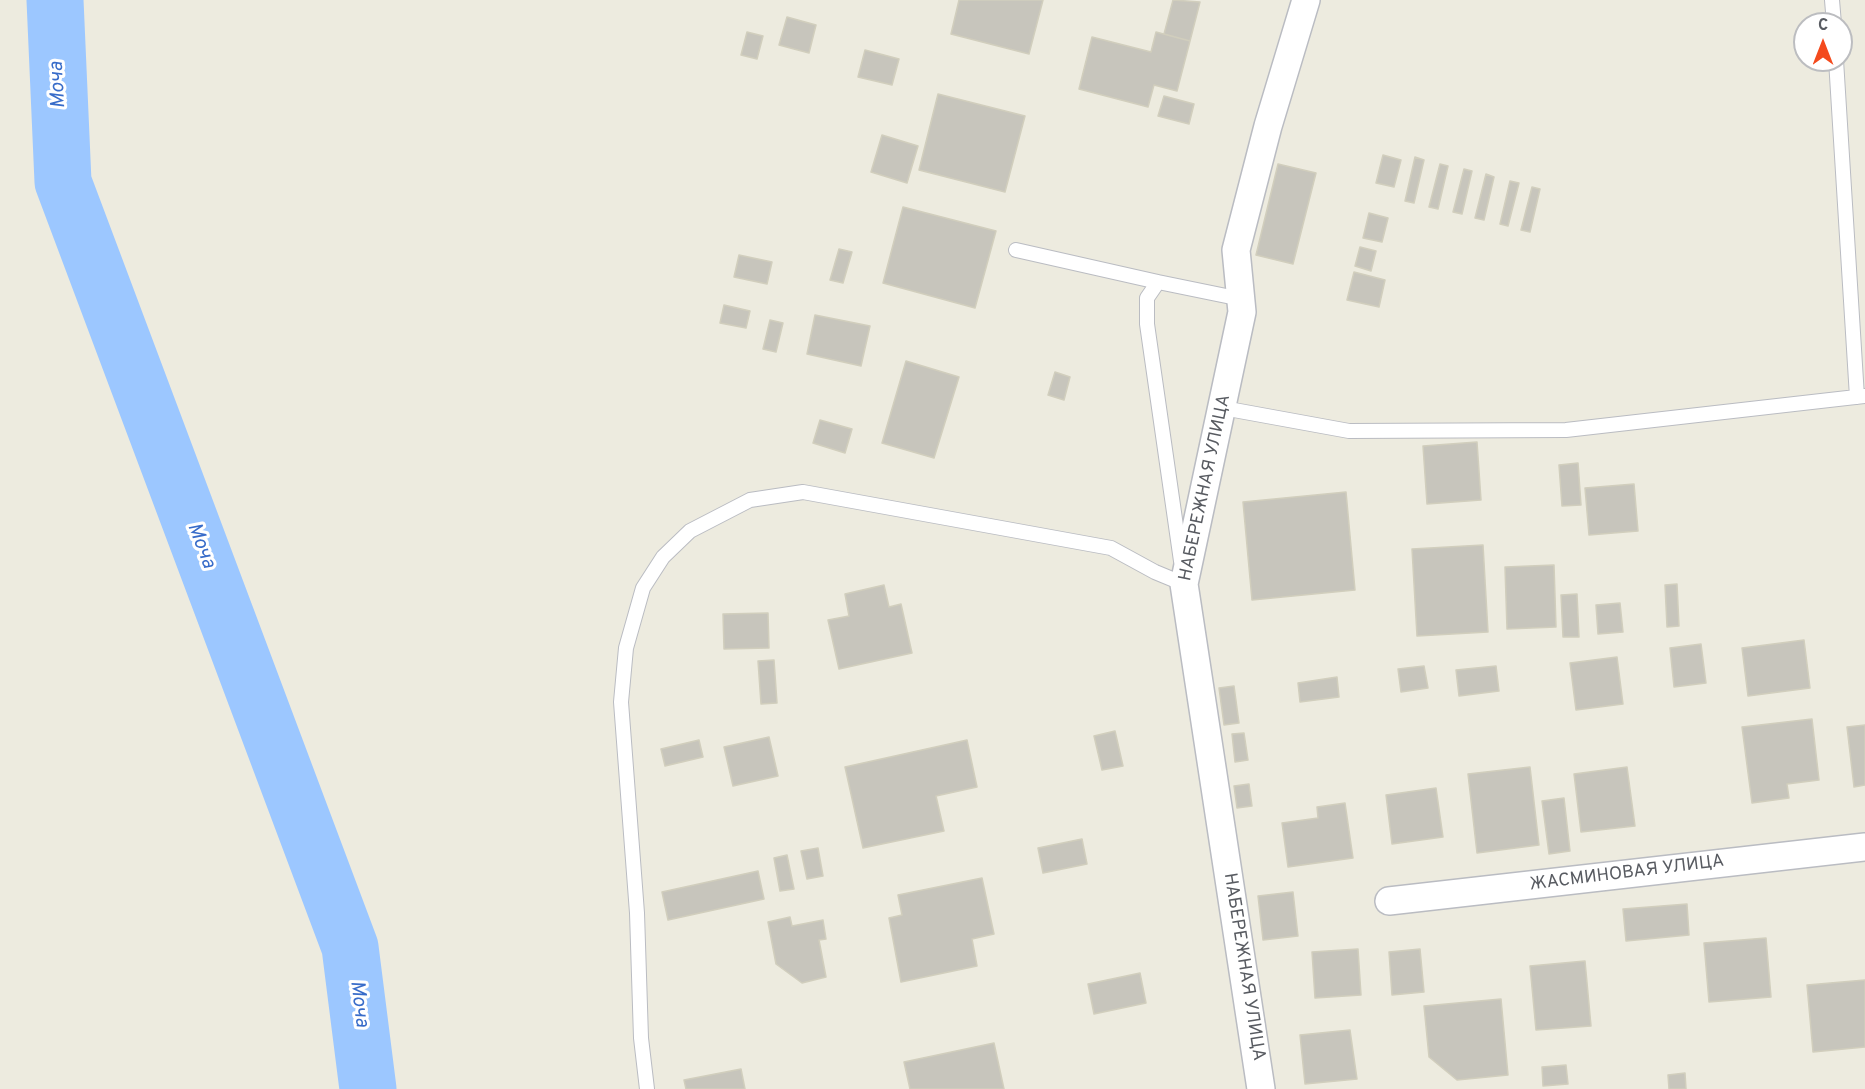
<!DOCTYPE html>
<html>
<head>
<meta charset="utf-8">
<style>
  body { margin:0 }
  #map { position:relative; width:1865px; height:1089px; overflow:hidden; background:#edebdf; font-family:Overpass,sans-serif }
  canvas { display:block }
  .north { position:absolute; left:1793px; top:12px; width:60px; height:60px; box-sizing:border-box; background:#fff; border:2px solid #bcbdc0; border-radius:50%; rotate:0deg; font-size:16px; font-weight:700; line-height:24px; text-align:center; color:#585b61 }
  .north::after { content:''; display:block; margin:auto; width:21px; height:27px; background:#f44a1d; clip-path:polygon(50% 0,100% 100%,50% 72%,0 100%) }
</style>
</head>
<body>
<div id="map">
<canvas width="1865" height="1089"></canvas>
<div class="north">С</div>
</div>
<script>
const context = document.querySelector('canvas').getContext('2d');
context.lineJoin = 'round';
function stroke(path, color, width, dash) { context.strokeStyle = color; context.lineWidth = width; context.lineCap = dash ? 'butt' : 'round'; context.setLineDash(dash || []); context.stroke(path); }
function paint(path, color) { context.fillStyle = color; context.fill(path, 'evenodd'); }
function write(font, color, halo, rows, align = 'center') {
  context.font = font + ' Overpass,sans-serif'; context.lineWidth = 6; context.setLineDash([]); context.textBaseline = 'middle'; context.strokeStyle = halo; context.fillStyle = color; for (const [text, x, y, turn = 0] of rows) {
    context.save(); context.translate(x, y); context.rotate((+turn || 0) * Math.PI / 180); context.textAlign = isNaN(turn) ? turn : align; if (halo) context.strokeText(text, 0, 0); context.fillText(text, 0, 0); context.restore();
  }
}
stroke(new Path2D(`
  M 55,0 L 63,182 L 350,947 L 368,1089`), '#9cc7ff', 57);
const building = new Path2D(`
  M 959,0 L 1043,0 L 1029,54 L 951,34 Z
  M 1173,0 L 1200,2 L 1190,41 L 1164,34 Z
  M 787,17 L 816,25 L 809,53 L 779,45 Z
  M 747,32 L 763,36 L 757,59 L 741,55 Z
  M 1156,32 L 1190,41 L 1177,91 L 1154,85 L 1148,107 L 1079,89 L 1092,37 L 1151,52 Z
  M 865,50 L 899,59 L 892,85 L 858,77 Z
  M 938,94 L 1025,116 L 1005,192 L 919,170 Z
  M 1164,96 L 1194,104 L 1189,124 L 1158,116 Z
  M 882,135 L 918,146 L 907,183 L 871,172 Z
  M 1383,155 L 1401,160 L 1394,187 L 1376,183 Z
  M 1415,157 L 1424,160 L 1414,203 L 1405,201 Z
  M 1278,164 L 1316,173 L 1293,264 L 1256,255 Z
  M 1440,164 L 1448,166 L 1438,209 L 1429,207 Z
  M 1464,169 L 1472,171 L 1462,214 L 1453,212 Z
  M 1486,174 L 1494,177 L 1484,220 L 1475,218 Z
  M 1510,181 L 1519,183 L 1508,226 L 1500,224 Z
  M 1532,187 L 1540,189 L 1530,232 L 1521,230 Z
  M 903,207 L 996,231 L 975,308 L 883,283 Z
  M 1369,213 L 1388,218 L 1382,242 L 1363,238 Z
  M 1360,247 L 1376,251 L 1371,271 L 1355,266 Z
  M 839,249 L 852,252 L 843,283 L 830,280 Z
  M 739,255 L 772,262 L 767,284 L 734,277 Z
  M 1354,272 L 1385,280 L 1379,307 L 1347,300 Z
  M 724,305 L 750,311 L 746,328 L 720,323 Z
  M 815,315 L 870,326 L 861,366 L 807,354 Z
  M 770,320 L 783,323 L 776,352 L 763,349 Z
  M 906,361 L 959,377 L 934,458 L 882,443 Z
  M 1055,372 L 1070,377 L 1064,400 L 1048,395 Z
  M 820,420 L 852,429 L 845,453 L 813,443 Z
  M 1477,442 L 1481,500 L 1427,504 L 1423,446 Z
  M 1578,463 L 1581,505 L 1562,506 L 1559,465 Z
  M 1634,484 L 1638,531 L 1589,535 L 1585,488 Z
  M 1346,492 L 1355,590 L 1252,600 L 1243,502 Z
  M 1483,545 L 1488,632 L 1417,636 L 1412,549 Z
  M 1554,565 L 1556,627 L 1507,629 L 1505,567 Z
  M 1677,584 L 1679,626 L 1667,627 L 1665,585 Z
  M 884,585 L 889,607 L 901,604 L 912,653 L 839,669 L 828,620 L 849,616 L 845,594 Z
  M 1577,594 L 1579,637 L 1563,637 L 1561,595 Z
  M 1620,603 L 1623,632 L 1598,634 L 1596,605 Z
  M 768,613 L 769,648 L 724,649 L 723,614 Z
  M 1804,640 L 1810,688 L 1748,696 L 1742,648 Z
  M 1701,644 L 1706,683 L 1674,687 L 1670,648 Z
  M 1617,657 L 1623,704 L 1576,710 L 1570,663 Z
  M 774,660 L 777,703 L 761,704 L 758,661 Z
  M 1424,666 L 1428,688 L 1401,692 L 1398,669 Z
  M 1496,666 L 1499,691 L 1459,696 L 1456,670 Z
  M 1337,677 L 1339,697 L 1300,702 L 1298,683 Z
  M 1234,686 L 1239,723 L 1224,725 L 1219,688 Z
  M 1812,719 L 1819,780 L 1787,784 L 1789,798 L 1752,803 L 1742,727 Z
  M 1865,725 L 1865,785 L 1854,787 L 1847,727 Z
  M 1115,731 L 1123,766 L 1102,770 L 1094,736 Z
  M 1244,733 L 1248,760 L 1235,762 L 1232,734 Z
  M 769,737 L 778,776 L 733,786 L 724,747 Z
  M 699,740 L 703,757 L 665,766 L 661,749 Z
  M 967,740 L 977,787 L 936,796 L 944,831 L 863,848 L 845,767 Z
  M 1530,767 L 1539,845 L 1477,853 L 1468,774 Z
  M 1627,767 L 1635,826 L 1581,832 L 1574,774 Z
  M 1249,784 L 1252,806 L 1237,808 L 1234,786 Z
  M 1436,788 L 1443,837 L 1392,844 L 1386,795 Z
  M 1564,798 L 1570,851 L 1549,854 L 1542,801 Z
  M 1345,803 L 1353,858 L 1288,867 L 1282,823 L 1318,818 L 1317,807 Z
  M 1082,839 L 1087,864 L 1043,873 L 1038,848 Z
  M 818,848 L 823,876 L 807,879 L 801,851 Z
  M 787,855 L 794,889 L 780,891 L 774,858 Z
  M 758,871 L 764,899 L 668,920 L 662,892 Z
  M 982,878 L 994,934 L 972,939 L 977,966 L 901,982 L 889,918 L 902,915 L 898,895 Z
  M 1293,892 L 1298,936 L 1263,940 L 1258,896 Z
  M 1687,904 L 1689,935 L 1626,941 L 1623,909 Z
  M 790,917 L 792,926 L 823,920 L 826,939 L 819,940 L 826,977 L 802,983 L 776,964 L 768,922 Z
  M 1766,938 L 1771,997 L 1709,1002 L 1704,943 Z
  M 1358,949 L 1361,995 L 1315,998 L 1312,952 Z
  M 1420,949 L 1424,992 L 1392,995 L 1389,952 Z
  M 1585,961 L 1591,1026 L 1536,1030 L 1530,966 Z
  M 1140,973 L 1146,1003 L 1094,1014 L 1088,984 Z
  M 1865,980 L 1865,1047 L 1813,1052 L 1807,985 Z
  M 1501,999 L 1508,1075 L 1457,1080 L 1429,1057 L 1424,1006 Z
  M 1350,1030 L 1357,1079 L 1305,1084 L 1300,1035 Z
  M 994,1043 L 1004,1089 L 910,1089 L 904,1062 Z
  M 1566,1065 L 1568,1084 L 1543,1086 L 1542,1067 Z
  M 741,1069 L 745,1089 L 686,1089 L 684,1080 Z
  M 1685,1073 L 1686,1089 L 1669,1089 L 1668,1075 Z`);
paint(building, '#c7c5bc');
stroke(building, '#d1cebd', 1.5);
const lane = new Path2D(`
  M 1832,0 L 1834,24
  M 1836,60 L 1857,397
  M 1016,250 L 1158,282
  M 1223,408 L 1349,431 L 1566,430 L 1865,396
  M 1181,561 L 1147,324 L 1147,298 L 1158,282 L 1241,299
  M 647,1089 L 641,1038 L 637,913 L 621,702 L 626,648 L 643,588 L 663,557 L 690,531 L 750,500 L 803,492 L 1111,548 L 1155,572 L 1184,584`);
const street = new Path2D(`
  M 1389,901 L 1865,847
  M 1261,1089 L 1184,584 L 1242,312 L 1236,250 L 1268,126 L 1306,0`);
stroke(lane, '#babcc2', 16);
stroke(street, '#babcc2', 30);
stroke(lane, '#fff', 14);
stroke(street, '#fff', 27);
write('18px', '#585b61', '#fff', [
  ["НАБЕРЕЖНАЯ УЛИЦА",1206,488,-78],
  ["ЖАСМИНОВАЯ УЛИЦА",1627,874,-7],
  ["НАБЕРЕЖНАЯ УЛИЦА",1243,967,81]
]);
write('italic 20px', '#386cc9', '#fff', [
  ["Моча",59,85,-93],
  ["Моча",200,546,69],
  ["Моча",358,1004,83]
]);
</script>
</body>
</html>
